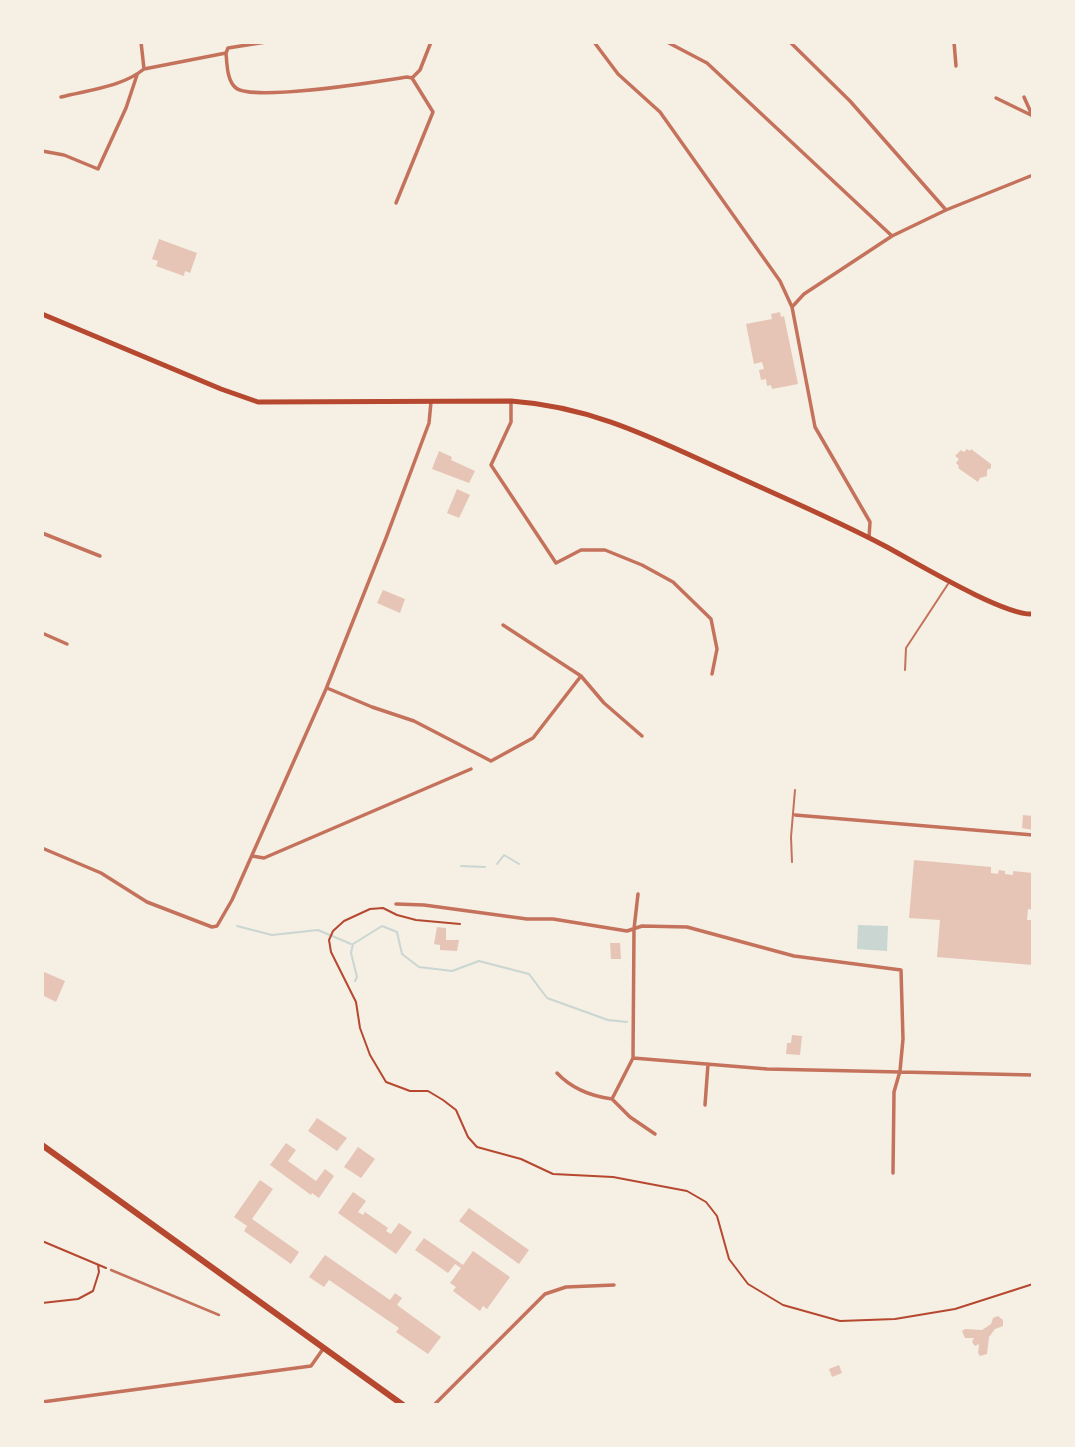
<!DOCTYPE html>
<html>
<head>
<meta charset="utf-8">
<style>
  body { margin:0 }
  #map { position:relative; width:1075px; height:1447px; overflow:hidden; background:#f6efe4; font-family:Arial,sans-serif }
  canvas { display:block }
  .frame { position:absolute; inset:0; border:44px solid #f6efe4; pointer-events:none }
</style>
</head>
<body>
<div id="map">
<canvas width="1075" height="1447"></canvas>
<div class="frame"></div>
</div>
<script>
const context = document.querySelector('canvas').getContext('2d');
context.lineJoin = 'round';
function paint(path, color) { context.fillStyle = color; context.fill(path, 'evenodd'); }
function stroke(path, color, width, dash) { context.strokeStyle = color; context.lineWidth = width; context.lineCap = dash ? 'butt' : 'round'; context.setLineDash(dash || []); context.stroke(path); }
paint(new Path2D(`
  M 858,925 L 888,926 L 887,951 L 857,949 Z`), '#c9d6d2');
stroke(new Path2D(`
  M 497,864 L 504,855 L 519,864
  M 461,866 L 485,867
  M 237,926 L 272,935 L 318,930 L 351,944
  M 355,981 L 357,977 L 351,953 L 353,944 L 382,926 L 397,932 L 402,954 L 419,967 L 452,971 L 479,961 L 529,974 L 547,998 L 608,1020 L 627,1022`), '#c9d6d2', 2);
paint(new Path2D(`
  M 159,239 L 197,253 L 190,273 L 185,271 L 184,276 L 156,266 L 158,261 L 152,259 Z
  M 780,312 L 781,317 L 784,316 L 798,384 L 772,389 L 771,385 L 767,386 L 766,379 L 761,380 L 759,370 L 764,369 L 762,362 L 754,364 L 746,324 L 772,319 L 771,314 Z
  M 967,449 L 970,451 L 971,449 L 991,464 L 991,468 L 987,470 L 987,476 L 980,478 L 978,482 L 958,468 L 959,466 L 956,463 L 959,459 L 955,456 L 961,450 L 964,452 Z
  M 439,451 L 452,457 L 451,460 L 475,471 L 469,483 L 432,469 Z
  M 457,489 L 470,495 L 459,518 L 447,513 Z
  M 383,590 L 405,599 L 400,613 L 377,603 Z
  M 1023,815 L 1033,816 L 1033,830 L 1022,828 Z
  M 914,860 L 991,867 L 991,873 L 998,874 L 999,870 L 1005,871 L 1005,874 L 1013,875 L 1013,871 L 1033,873 L 1033,910 L 1028,909 L 1027,920 L 1033,920 L 1033,965 L 937,957 L 940,920 L 909,918 Z
  M 437,927 L 446,928 L 446,940 L 459,940 L 457,951 L 440,950 L 440,945 L 434,944 Z
  M 610,943 L 620,943 L 621,959 L 611,959 Z
  M 44,972 L 65,981 L 56,1002 L 42,995 Z
  M 792,1035 L 802,1036 L 800,1055 L 786,1054 L 787,1043 L 791,1043 Z
  M 317,1118 L 347,1138 L 337,1151 L 308,1131 Z
  M 286,1143 L 296,1150 L 288,1161 L 316,1181 L 325,1169 L 334,1176 L 319,1198 L 312,1193 L 311,1195 L 270,1165 Z
  M 358,1147 L 375,1159 L 361,1178 L 344,1167 Z
  M 260,1180 L 273,1189 L 252,1219 L 299,1252 L 291,1264 L 244,1231 L 247,1226 L 234,1217 Z
  M 353,1192 L 366,1201 L 358,1212 L 363,1215 L 365,1212 L 388,1228 L 386,1231 L 391,1234 L 399,1223 L 412,1232 L 396,1254 L 338,1213 Z
  M 469,1208 L 529,1250 L 519,1264 L 459,1221 Z
  M 424,1238 L 463,1265 L 473,1251 L 510,1277 L 487,1309 L 483,1306 L 480,1311 L 453,1291 L 456,1287 L 450,1283 L 461,1268 L 455,1264 L 448,1273 L 415,1250 Z
  M 325,1255 L 390,1300 L 395,1293 L 402,1298 L 397,1305 L 441,1337 L 428,1354 L 396,1332 L 399,1328 L 329,1280 L 324,1287 L 309,1277 Z
  M 998,1316 L 1003,1320 L 1003,1326 L 995,1329 L 989,1337 L 987,1354 L 980,1356 L 978,1353 L 979,1344 L 975,1346 L 972,1342 L 974,1338 L 965,1338 L 962,1331 L 965,1329 L 982,1330 L 991,1324 L 993,1318 Z
  M 839,1365 L 842,1373 L 832,1377 L 829,1369 Z`), '#e6c5b7');
stroke(new Path2D(`
  M 460,924 L 416,920 L 397,915 L 383,908 L 370,909 L 344,921 L 333,931 L 329,940 L 331,952 L 356,1002 L 360,1028 L 370,1055 L 386,1082 L 410,1091 L 428,1091 L 443,1100 L 456,1110 L 468,1137 L 477,1147 L 521,1159 L 553,1174 L 613,1177 L 687,1191 L 706,1202 L 717,1216 L 729,1259 L 748,1284 L 783,1305 L 840,1321 L 895,1319 L 955,1309 L 1033,1284
  M 42,1241 L 106,1268
  M 42,1303 L 78,1299 L 93,1291 L 99,1272 L 98,1265`), '#b5482f', 2);
stroke(new Path2D(`
  M 905,670 L 906,648 L 948,584
  M 792,862 L 791,837 L 795,790`), '#c5725c', 2);
stroke(new Path2D(`
  M 111,1270 L 219,1315`), '#c5725c', 2.5);
stroke(new Path2D(`
  M 141,42 L 144,69
  M 594,42 L 618,74 L 660,112 L 780,281 L 792,307 L 815,427 L 870,522 L 869,538
  M 667,42 L 707,63 L 892,236
  M 790,42 L 850,101 L 946,210
  M 954,42 L 956,66
  M 226,53 C 227,64 227,81 236,88 C 254,102 380,81 407,77 L 412,78
  M 412,78 L 420,70 L 431,42
  M 61,97 C 88,90 122,87 144,69 L 226,53 L 228,48 L 266,42
  M 1024,97 L 1032,115
  M 996,98 L 1033,116
  M 42,151 L 64,155 L 98,169 L 126,108 L 137,75
  M 396,203 L 433,112 L 412,78
  M 792,307 L 804,294 L 892,236 L 946,210 L 1033,175
  M 511,402 L 511,422 L 491,465 L 556,563 L 581,550 L 605,550 L 642,565 L 673,582 L 711,619 L 717,649 L 712,674
  M 42,533 L 100,556
  M 503,625 L 581,676 L 604,703 L 642,736
  M 42,633 L 67,644
  M 327,688 L 372,707 L 414,721 L 491,761 L 533,738 L 581,676
  M 795,815 L 1033,835
  M 42,848 L 101,873 L 147,902 L 212,927 L 217,926 L 232,900 L 326,689 L 386,538 L 429,423 L 431,402
  M 252,856 L 264,858 L 471,769
  M 396,904 L 424,905 L 527,919 L 553,919 L 627,931 L 642,926 L 687,927 L 794,956 L 901,970 L 903,1039 L 900,1071 L 894,1092 L 893,1173
  M 633,1058 L 767,1069 L 1033,1075
  M 557,1073 C 572,1089 590,1096 612,1099 L 630,1117 L 655,1134
  M 612,1099 L 633,1058 L 634,929 L 638,894
  M 705,1105 L 708,1064
  M 42,1402 L 311,1366 L 323,1349
  M 434,1405 L 545,1294 L 566,1287 L 614,1285`), '#c5725c', 3.5);
stroke(new Path2D(`
  M 42,314 L 221,389 L 258,402 L 511,401 C 597,407 660,442 736,476 C 786,499 836,520 885,546 C 915,562 1004,616 1033,614`), '#b5482f', 5);
stroke(new Path2D(`
  M 42,1145 L 403,1405`), '#b5482f', 6);
</script>
</body>
</html>
